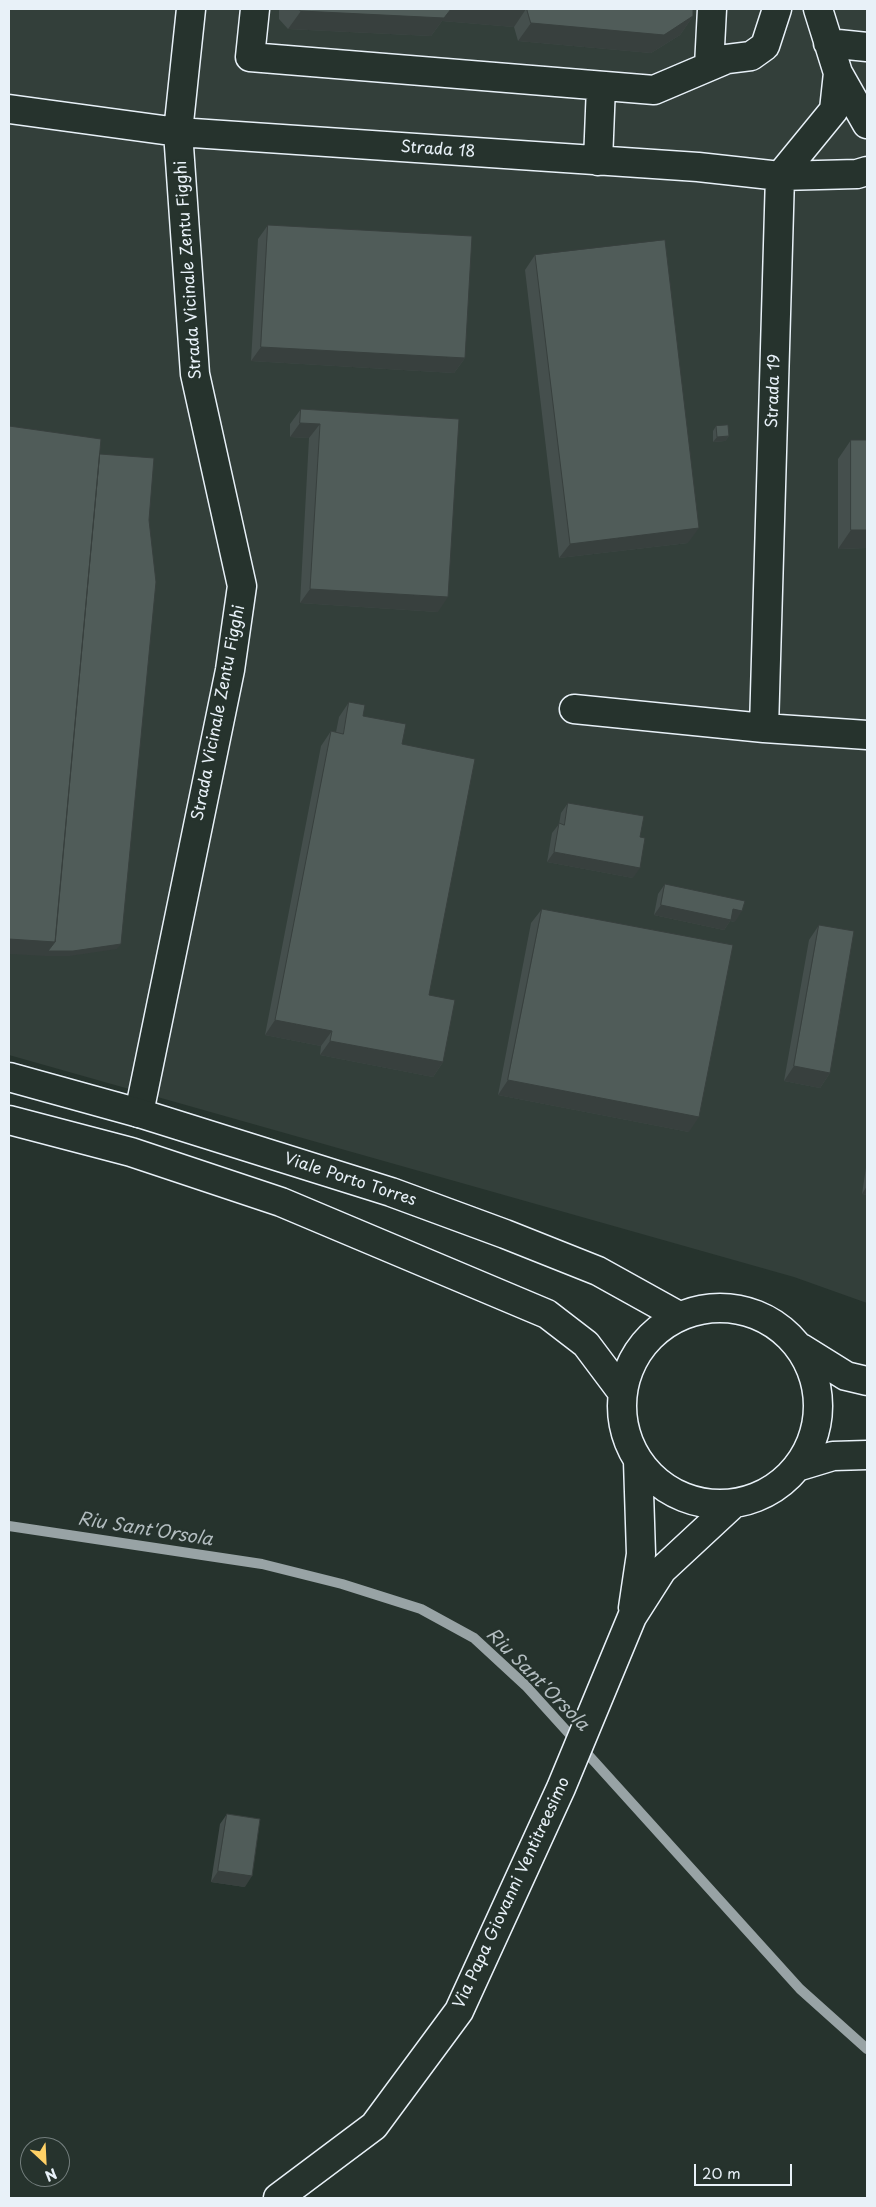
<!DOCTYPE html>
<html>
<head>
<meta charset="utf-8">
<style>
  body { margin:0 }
  #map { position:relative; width:876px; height:2207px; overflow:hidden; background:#26332d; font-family:"Playpen Sans",sans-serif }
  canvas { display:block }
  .frame { position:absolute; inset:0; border:10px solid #e8f1f8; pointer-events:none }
  .north { position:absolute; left:20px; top:2137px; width:50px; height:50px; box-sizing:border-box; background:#26332d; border:1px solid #747f7e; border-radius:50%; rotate:155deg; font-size:14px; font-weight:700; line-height:20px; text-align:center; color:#e8f1f8 }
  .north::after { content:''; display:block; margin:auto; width:18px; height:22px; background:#ffd166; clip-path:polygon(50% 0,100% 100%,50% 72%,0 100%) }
  .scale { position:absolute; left:694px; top:2164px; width:98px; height:22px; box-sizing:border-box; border:2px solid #e8f1f8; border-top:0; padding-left:6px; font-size:15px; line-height:18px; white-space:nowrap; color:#e8f1f8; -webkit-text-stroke:4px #26332d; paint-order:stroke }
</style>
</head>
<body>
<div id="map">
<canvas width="876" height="2207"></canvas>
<div class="frame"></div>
<div class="north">N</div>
<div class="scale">20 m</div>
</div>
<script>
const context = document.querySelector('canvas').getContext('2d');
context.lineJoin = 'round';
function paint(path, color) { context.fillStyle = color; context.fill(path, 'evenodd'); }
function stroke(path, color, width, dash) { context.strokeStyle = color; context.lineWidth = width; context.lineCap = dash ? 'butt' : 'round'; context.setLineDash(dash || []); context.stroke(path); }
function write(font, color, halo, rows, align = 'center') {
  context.font = font + ' "Playpen Sans",sans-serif'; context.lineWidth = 4.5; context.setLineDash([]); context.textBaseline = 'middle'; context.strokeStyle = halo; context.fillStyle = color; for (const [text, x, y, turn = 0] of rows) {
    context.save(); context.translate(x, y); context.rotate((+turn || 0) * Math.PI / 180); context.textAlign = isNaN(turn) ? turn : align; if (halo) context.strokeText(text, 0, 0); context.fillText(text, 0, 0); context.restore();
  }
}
paint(new Path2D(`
  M 9,9 L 867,9 L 867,1303 L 794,1277 L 9,1055 Z`), '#333f3a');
stroke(new Path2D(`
  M 9,1526 L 262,1564 L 342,1584 L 421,1609 L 474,1638 L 526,1686 L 800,1989 L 867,2049`), '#98a3a5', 10);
const minor = new Path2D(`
  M 255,9 L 250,57 L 654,90 L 727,59 L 751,56 L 765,46 L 777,9
  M 818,9 L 838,73 L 867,124
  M 828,43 L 867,47
  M 709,66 L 712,9
  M 9,109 L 178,132 L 698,167 L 780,176 L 857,174 L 867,171
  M 598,161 L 601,86
  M 574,709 L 764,728 L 867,735
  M 764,728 L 780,176 L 834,110 L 838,73
  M 139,1113 L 230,670 L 242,586 L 195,374 L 178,132 L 191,9`);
const major = new Path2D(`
  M 9,1077 L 139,1113 L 391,1192 L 505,1234 L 598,1271 L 679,1316
  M 9,1120 L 131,1152 L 281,1202 L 547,1314 L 586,1344 L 622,1392
  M622 1406a98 98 0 1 1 196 0a98 98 0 1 1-196 0Z
  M 801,1348 L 846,1376 L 867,1381
  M 800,1466 L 833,1456 L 867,1455
  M 633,1608 L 641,1554 L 638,1461
  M 278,2198 L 374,2126 L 459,2011 L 561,1788 L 632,1617 L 662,1570 L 732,1505`);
stroke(minor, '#e8f1f8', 31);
stroke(major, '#e8f1f8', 31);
stroke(minor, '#26332d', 28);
stroke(major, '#26332d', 28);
paint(new Path2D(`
  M 279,9 L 693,9 L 693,16 L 680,35 L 651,53 L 518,41 L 514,27 L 442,21 L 431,36 L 288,29 L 279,19 Z
  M 268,225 L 465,358 L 454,373 L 251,361 L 258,239 Z
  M 535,255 L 688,543 L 559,558 L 525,270 Z
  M 301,409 L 459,419 L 438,612 L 300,603 L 309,438 L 290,437 L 290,424 Z
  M 716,426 L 729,436 L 725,441 L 713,442 L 713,431 Z
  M 851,440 L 867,548 L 838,549 L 838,459 Z
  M 349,702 L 363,716 L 402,744 L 429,995 L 443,1062 L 433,1077 L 320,1055 L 321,1046 L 265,1035 L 321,746 L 331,731 L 336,732 L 339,717 Z
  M 568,803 L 633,878 L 547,862 L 552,833 L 559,824 L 561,813 Z
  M 665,884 L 735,922 L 730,921 L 724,930 L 654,915 L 658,894 Z
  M 542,909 L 689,1132 L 498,1095 L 531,923 Z
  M 819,925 L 830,1073 L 820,1088 L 784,1081 L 809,940 Z
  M 867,1161 L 867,1195 L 862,1194 Z
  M 227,1814 L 245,1887 L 211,1882 L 220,1824 Z`), '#454f4d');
paint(new Path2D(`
  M 451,9 L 526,9 L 514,27 L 442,21 L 431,36 L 288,29 L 301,11 Z
  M 693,16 L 680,35 L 651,53 L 518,41 L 531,23 Z
  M 261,347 L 465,358 L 454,373 L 251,361 Z
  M 300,423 L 320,424 L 309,438 L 290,437 Z
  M 729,436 L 725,441 L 713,442 L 717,437 Z
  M 699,528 L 688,543 L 559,558 L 570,544 Z
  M 851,530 L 867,530 L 867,548 L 838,549 Z
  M 310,589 L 448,597 L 438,612 L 300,603 Z
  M 554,852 L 640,868 L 633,878 L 547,862 Z
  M 661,905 L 733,909 L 742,911 L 735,922 L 730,921 L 724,930 L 654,915 Z
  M 9,939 L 121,944 L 117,949 L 70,956 L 45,956 L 9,954 Z
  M 275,1020 L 332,1031 L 321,1046 L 265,1035 Z
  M 330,1041 L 443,1062 L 433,1077 L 320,1055 Z
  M 794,1066 L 830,1073 L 820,1088 L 784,1081 Z
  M 508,1080 L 699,1117 L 689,1132 L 498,1095 Z
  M 867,1186 L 867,1195 L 862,1194 Z
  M 218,1871 L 252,1876 L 245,1887 L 211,1882 Z`), '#38403e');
const building = new Path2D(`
  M 299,9 L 451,9 L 444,18 L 301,11 Z
  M 527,9 L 693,9 L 693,16 L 664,35 L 531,23 Z
  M 268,225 L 472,236 L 465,358 L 261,347 Z
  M 665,240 L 699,528 L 570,544 L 535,255 Z
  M 301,409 L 459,419 L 448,597 L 310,589 L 320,424 L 300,423 Z
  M 728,425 L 729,436 L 717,437 L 716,426 Z
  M 9,426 L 101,439 L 55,942 L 9,939 Z
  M 851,440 L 867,440 L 867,530 L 851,530 Z
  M 100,454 L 154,458 L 149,520 L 156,582 L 121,944 L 73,951 L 48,951 L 55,942 Z
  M 349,702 L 365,705 L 363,716 L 406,724 L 402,744 L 475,759 L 429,995 L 455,1000 L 443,1062 L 330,1041 L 332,1031 L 275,1020 L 331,731 L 343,734 Z
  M 568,803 L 644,816 L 640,837 L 645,838 L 640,868 L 554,852 L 559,823 L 564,825 Z
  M 665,884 L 745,901 L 742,911 L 733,909 L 731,920 L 661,905 Z
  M 542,909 L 733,945 L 699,1117 L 508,1080 Z
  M 819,925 L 854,931 L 830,1073 L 794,1066 Z
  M 227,1814 L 260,1819 L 252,1876 L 218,1871 Z`);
paint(building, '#505c59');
stroke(building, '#38403e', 1);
write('16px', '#e8f1f8', '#26332d', [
  ["Strada 18",438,150,4],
  ["Strada Vicinale Zentu Figghi",189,270,-94],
  ["Strada 19",774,391,-88],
  ["Strada Vicinale Zentu Figghi",219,713,-79],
  ["Viale Porto Torres",350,1180,18],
  ["Via Papa Giovanni Ventitreesimo",512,1893,-65]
]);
write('italic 18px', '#b3bdc0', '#26332d', [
  ["Riu Sant'Orsola",145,1530,9],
  ["Riu Sant'Orsola",537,1680,45]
]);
</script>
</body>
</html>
